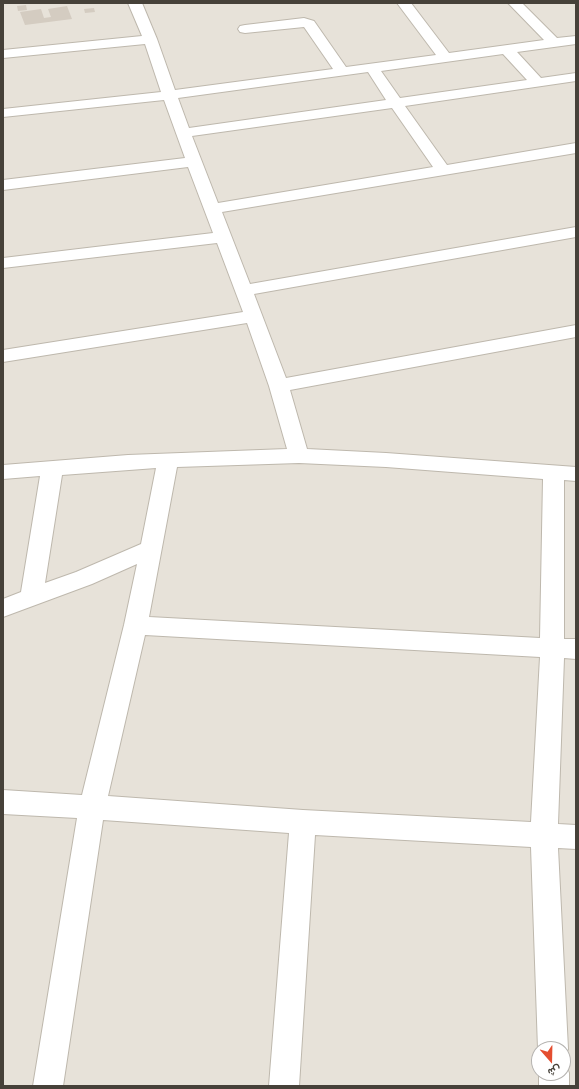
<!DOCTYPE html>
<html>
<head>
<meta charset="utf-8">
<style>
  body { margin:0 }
  #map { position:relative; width:579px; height:1089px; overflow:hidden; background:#f3f1ea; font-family:Helvetica,Vazirmatn,sans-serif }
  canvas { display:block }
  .frame { position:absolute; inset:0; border:4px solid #464139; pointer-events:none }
  .north { position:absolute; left:531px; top:1041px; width:40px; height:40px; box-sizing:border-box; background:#fff; border:1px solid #b5b3b0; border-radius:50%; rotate:160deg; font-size:11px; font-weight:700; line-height:16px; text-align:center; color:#464139 }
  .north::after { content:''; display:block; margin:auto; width:14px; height:18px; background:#e44e30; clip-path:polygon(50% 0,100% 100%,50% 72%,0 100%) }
</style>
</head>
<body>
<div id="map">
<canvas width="579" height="1089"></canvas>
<div class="frame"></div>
<div class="north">ش</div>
</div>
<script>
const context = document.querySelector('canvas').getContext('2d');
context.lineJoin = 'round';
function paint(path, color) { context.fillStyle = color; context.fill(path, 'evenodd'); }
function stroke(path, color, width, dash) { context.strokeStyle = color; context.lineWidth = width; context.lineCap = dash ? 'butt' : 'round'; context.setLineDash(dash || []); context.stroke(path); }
paint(new Path2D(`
  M 3,3 L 576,3 L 576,1086 L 3,1086 ZM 539,1049 L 563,1049 L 563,1073 L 539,1073 Z`), '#e7e2d9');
paint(new Path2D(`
  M 26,5 L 27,10 L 18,11 L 17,6 Z
  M 67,6 L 72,19 L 25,25 L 20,12 L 41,9 L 44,18 L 51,17 L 48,9 Z
  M 94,8 L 95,12 L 85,13 L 84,9 Z`), '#d4ccc1');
const minor = new Path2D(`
  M 128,3 L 142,3 L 157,39 L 175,90 L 333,69 L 304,27 L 245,33 L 240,32 L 238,29 L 240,26 L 245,25 L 304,18 L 314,21 L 346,67 L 436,55 L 397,3 L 411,3 L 449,53 L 544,40 L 508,3 L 522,3 L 557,38 L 576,36 L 576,44 L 517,52 L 541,78 L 576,73 L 576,81 L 405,106 L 447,165 L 576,143 L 576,153 L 222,212 L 250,284 L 576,227 L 576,237 L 254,294 L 286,378 L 576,325 L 576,337 L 290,390 L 307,449 L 386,453 L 576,467 L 576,481 L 564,480 L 564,639 L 576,639 L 576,659 L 564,658 L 558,824 L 576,825 L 576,849 L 558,848 L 568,1049 L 563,1060 L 563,1049 L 539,1049 L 539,1052 L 538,1049 L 531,847 L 315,835 L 299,1086 L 269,1086 L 289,833 L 103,820 L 63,1086 L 33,1086 L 77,818 L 3,814 L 3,790 L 82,795 L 124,625 L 137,564 L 92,584 L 3,617 L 3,599 L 21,592 L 40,476 L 3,479 L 3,465 L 128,455 L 287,449 L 269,386 L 247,323 L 3,362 L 3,350 L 243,312 L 217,243 L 3,268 L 3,258 L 213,233 L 188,167 L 3,190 L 3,180 L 185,158 L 164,100 L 3,117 L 3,109 L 161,92 L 145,44 L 3,58 L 3,50 L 142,36 ZM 503,54 L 527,80 L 400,98 L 381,71 ZM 368,72 L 386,100 L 189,128 L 178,98 ZM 392,108 L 433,167 L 218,203 L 192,136 ZM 299,463 L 386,467 L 543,479 L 540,638 L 149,617 L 177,467 ZM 156,468 L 141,544 L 76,572 L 45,583 L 62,475 ZM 145,635 L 540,657 L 531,822 L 303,810 L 108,796 Z
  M 563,1061 L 565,1062 L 569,1073 L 569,1086 L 539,1086 L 539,1072 L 563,1073 Z`);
stroke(minor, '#beb8ad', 2);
paint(minor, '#fff');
</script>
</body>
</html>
